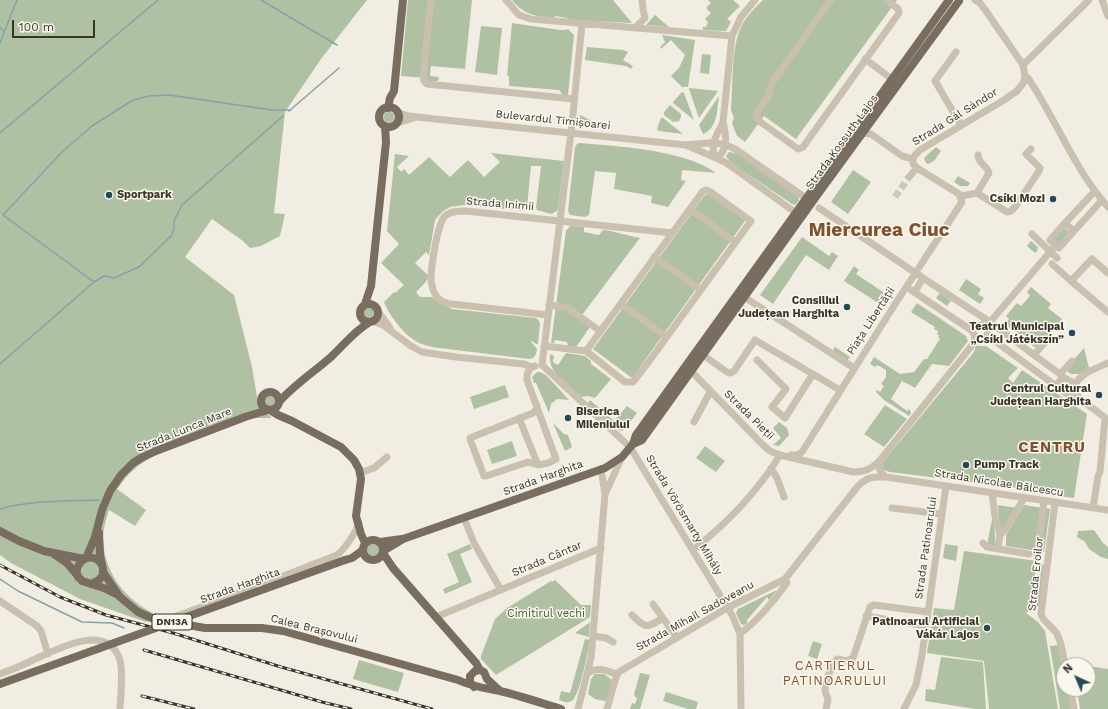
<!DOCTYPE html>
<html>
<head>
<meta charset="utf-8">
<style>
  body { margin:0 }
  #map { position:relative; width:1108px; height:709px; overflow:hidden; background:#f2ede2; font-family:"Work Sans",sans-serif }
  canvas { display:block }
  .north { position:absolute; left:1056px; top:657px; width:40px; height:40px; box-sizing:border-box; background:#f9f7ee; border:1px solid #aca9a0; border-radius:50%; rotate:316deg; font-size:11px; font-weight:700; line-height:16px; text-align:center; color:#39332c }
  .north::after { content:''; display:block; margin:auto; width:14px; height:18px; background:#254957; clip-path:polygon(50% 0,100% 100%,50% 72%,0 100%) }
  .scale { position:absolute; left:12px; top:20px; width:83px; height:18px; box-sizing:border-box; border:2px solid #39332c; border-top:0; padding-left:5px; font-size:12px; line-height:14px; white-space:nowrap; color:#39332c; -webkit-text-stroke:3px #f9f7ee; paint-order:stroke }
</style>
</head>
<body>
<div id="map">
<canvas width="1108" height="709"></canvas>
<div class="north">N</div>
<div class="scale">100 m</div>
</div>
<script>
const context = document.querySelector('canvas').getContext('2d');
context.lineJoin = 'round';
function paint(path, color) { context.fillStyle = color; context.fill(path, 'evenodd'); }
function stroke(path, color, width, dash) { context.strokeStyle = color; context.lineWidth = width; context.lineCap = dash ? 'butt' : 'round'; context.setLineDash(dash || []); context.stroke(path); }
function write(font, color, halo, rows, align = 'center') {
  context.font = font + ' "Work Sans",sans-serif'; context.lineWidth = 3; context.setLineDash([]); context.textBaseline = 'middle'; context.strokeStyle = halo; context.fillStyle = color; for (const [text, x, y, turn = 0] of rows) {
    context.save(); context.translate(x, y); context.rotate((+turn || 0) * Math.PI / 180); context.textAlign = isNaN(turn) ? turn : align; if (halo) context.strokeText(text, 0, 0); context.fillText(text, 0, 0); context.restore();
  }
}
paint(new Path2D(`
  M 0,0 L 367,0 L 321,59 L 285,112 L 274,213 L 285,214 L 280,236 L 261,246 L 250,248 L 243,241 L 212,219 L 185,257 L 234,295 L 252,367 L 257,397 L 260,407 L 272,418 L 251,418 L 153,456 L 138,466 L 128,475 L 117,489 L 146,510 L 135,526 L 109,510 C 106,519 103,530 103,540 C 105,578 130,604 163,618 L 146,622 L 80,599 L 11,563 L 0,555 Z
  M 408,0 L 472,0 L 465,69 L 431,66 L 430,76 L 439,77 L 438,81 L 429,82 L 425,78 L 401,76 Z
  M 512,0 L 613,0 L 632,23 L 567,20 L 567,18 L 555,16 L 555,18 C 537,17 524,15 512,0 Z
  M 708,0 L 733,0 L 740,6 L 727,19 L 731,22 L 726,31 L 703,30 L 703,27 L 706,27 L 708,22 L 705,19 L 711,13 L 706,8 L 711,3 Z
  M 763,0 L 897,0 L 796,139 L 764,116 L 745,142 L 737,136 L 732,123 L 734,118 L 731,110 C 733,86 731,48 741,27 C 746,16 755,8 763,0 Z
  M 655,15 L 669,27 L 646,25 Z
  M 512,23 L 560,30 L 566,30 L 568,29 L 574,35 L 568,95 L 563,95 L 559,90 L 509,86 L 509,76 L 507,76 Z
  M 481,26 L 502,28 L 497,75 L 475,72 Z
  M 662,35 L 695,40 L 688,87 L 682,87 L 671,76 L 679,68 L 685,55 L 671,40 L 661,49 L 660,47 L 665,42 Z
  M 587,47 L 623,50 L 628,52 L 623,60 L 633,66 L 631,69 L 626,66 L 585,60 Z
  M 702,54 L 711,55 L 709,74 L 700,73 Z
  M 689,88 L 718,91 L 699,118 L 689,89 Z
  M 682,92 L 684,93 L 694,120 L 673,103 L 673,102 Z
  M 719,96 C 717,110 718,128 703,134 L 699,125 Z
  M 670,105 L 681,114 L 681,117 L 679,121 L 673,122 L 664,115 L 664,112 Z
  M383.5 117a5.5 5.5 0 1 1 11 0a5.5 5.5 0 1 1-11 0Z
  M 580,115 L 596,123 L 595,124 L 580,122 Z
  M 661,118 L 663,118 L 683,134 L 659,131 L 657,129 Z
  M 579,143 C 617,146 686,150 716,173 L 682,170 L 681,180 L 686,181 L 668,207 L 651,203 L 652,196 L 614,189 L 616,173 L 595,171 L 589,215 L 585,217 L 570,215 L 568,211 L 575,147 L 577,144 Z
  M 936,147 L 941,151 L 934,161 L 928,164 L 926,163 L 924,158 Z
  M 729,152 L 738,154 L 798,196 L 799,201 L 795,205 L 792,204 L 730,162 L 726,156 Z
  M 491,153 L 564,161 L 558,208 L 557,211 L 551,214 L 537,210 L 536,208 L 541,166 L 531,166 L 527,207 L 524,211 L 464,205 L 450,207 L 442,212 L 435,220 L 429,255 L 426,252 L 415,263 L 429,276 L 425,283 L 416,292 L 420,297 L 431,297 L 452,309 L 536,318 L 539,321 L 540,324 L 538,344 L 536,344 L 532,341 L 531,342 L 537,349 C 536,355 535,358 530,359 L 439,348 C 431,347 421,345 414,340 C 403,333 389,315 384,302 L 394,292 L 395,293 L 404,285 L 381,263 L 399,244 L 387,231 L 395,154 L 409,156 L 397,167 L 401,172 L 404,169 L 409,175 L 429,157 L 450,177 L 468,160 L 484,177 L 500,162 Z
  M 853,170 L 871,182 L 848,214 L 831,202 Z
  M 958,176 L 970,183 L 968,186 L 960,186 L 954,182 Z
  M 707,194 L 747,218 L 632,378 L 593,349 L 704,196 Z
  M 570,226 L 584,227 L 584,232 L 599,235 L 603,230 C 616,231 627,236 640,238 L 579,319 L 590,327 L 576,347 L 568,346 L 567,342 L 555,340 L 554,343 L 551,343 L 566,231 Z
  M 1064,228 L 1071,233 L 1060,245 L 1054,240 Z
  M 802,237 L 829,256 L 832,252 L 838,256 L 829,270 L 806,255 L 773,304 L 760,295 Z
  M 1031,241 L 1038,247 L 1037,249 L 1038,250 L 1035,253 L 1027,246 Z
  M 854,266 L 859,270 L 856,274 L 889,296 L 883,306 L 844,281 Z
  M 966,279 L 981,289 L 978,294 L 984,298 L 980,304 L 959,290 Z
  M 1031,287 L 1051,304 L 1048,308 L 1062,319 L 1037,349 L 1005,324 L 1009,319 L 1006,316 L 1017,303 L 1021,306 L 1030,296 L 1027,292 Z
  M 940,293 L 951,301 L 947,306 L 936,298 Z
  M 917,303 L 966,336 L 968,341 L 949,366 L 932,364 L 915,388 L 902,381 L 891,399 L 907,411 L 909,409 L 911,413 L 909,416 L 884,400 L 876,392 L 877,390 L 880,392 L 884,386 L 881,384 L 886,377 L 886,370 L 877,365 L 875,367 L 870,364 L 874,357 L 900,374 L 914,372 L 924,359 L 927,359 L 940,339 L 938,337 L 939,335 L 937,334 L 938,331 L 934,329 L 935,327 L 911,312 Z
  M362 312a6 6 0 1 1 12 0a6 6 0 1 1-12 0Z
  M 976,346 L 986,346 L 1018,368 L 1008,378 L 1013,383 L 1022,370 L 1087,414 L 1074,498 L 1058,496 L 1058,493 L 890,472 L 884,470 L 882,467 L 883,462 L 974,352 Z
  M 835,347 L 850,357 L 847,361 L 832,352 Z
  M 1084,348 L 1089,368 L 1081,374 L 1071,374 L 1065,370 Z
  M 566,353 L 585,356 L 591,361 L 591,364 L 611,379 L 595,398 L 588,396 L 581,397 C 569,386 547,373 550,354 L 554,356 L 553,362 L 558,365 Z
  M 537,372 L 540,372 L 546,375 L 569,400 L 557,399 L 551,404 L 549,413 L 536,383 L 534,383 L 532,377 Z
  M 505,385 L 509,397 L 474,409 L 470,397 Z
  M263 401a6 6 0 1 1 12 0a6 6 0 1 1-12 0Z
  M 590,400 L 614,421 L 627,406 L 637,413 L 624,430 L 622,431 L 618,430 L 587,404 Z
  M 885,405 L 907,419 L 884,447 L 864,434 Z
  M 779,422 L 787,428 L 789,435 L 779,446 L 773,445 L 781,438 L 773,428 Z
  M 553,423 L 564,434 L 568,435 L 572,447 L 565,451 Z
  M 512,441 L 517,456 L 492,464 L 487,450 Z
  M 705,446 L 725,461 L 716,472 L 696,458 Z
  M 998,505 L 1017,508 L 1000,535 Z
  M 1024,505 L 1050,509 L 1044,552 L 1006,546 L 1006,535 Z
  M 993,515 L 996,547 L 987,545 Z
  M 1094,530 L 1103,543 L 1108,547 L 1108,559 L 1101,557 L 1089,549 L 1085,542 L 1077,537 L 1078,531 Z
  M 470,544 L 472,549 L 460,554 L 472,582 L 445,594 L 443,589 L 459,582 L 447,554 Z
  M 945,544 L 958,546 L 956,561 L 943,558 Z
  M367 550a6 6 0 1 1 12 0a6 6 0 1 1-12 0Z
  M 964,551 L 1037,561 L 1030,610 L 1026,613 L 1038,622 L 1045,631 L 1058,709 L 989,709 L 984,661 L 927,653 L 934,608 L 954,610 Z
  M 1042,564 L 1045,565 L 1039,607 L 1038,607 L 1036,604 Z
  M 555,580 L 581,605 L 591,605 L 590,617 L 496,675 L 481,659 L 481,656 L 495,619 L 507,608 L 551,581 L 552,582 Z
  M 777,590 L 769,600 L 767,597 L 747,620 L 747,623 L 744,625 L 741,624 L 736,613 L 738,609 Z
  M 590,622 L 589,637 L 575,633 Z
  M 585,639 L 590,640 C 589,649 579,695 573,700 C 568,704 564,702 559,700 L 561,691 L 570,693 Z
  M 813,641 L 822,644 L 817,659 L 808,656 Z
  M 1058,645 L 1064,675 L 1064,689 L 1067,689 L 1071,709 L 1060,709 L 1050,646 Z
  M 941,657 L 983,662 L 986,709 L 975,709 L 925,701 L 926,689 L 935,690 Z
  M 359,660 L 404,673 L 398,692 L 353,679 Z
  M 1088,666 L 1108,669 L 1108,709 L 1080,709 L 1077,689 L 1088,689 Z
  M 640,673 L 650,675 L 640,709 L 630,709 L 632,703 L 635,704 L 637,698 L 635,697 L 634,694 Z
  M 595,674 L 604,674 L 612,680 L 607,699 L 605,701 L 595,699 L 588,694 L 591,679 Z
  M 666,692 L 698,702 L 696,709 L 688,709 L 663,701 Z`), '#b0c0a3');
stroke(new Path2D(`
  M 261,0 L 337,45
  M 0,27 L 4,31
  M 0,43 L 17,0
  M 289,111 L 339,68
  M 0,133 L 158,0
  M 94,282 L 3,215 L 62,152 L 92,126 L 133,100 L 149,96 L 169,95 L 272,110 L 291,110
  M 0,364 L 94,282 L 104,276 L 114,278 L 139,267 L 171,236 L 174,229 L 174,221 L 182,205 L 283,116
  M 0,509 C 32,500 66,501 99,500
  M 0,579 L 18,591 L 82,622 L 112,623 L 124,628`), '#84a2ac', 1.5);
stroke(new Path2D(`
  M 895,197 L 909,177`), '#cdc8be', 7, [7, 3.5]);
stroke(new Path2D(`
  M 431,0 L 423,77 L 424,81 L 427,84 L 574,99
  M 506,0 L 519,15 L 531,19 L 732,36
  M 831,0 L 772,83 L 768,97 L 756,113 L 756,116 L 759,121 L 798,149 L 803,147 L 899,13 L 898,9 L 887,0
  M 1102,0 L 1108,16
  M 635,28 L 645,18 L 643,9 L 642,0
  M 956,52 L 935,81 L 961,125
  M 865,59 L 892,79
  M 1023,65 L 1089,0
  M 1028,78 C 1056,119 1074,169 1108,207
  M 398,113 L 409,116 L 435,119 L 686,145 C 703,143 719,140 735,149 L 810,201
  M 723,122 C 718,133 708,146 716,158 C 729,151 726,134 723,122 L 732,36 L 741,17 L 755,0
  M 397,123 L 414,118
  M 862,133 L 871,134 L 902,156 L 913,159
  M 686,145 L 725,162 L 799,215
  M 913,159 L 915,155 L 920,150 L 1004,100 L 1017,91 L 1024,82 L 1025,76 L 1023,65 L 986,11 L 980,3 L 975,0
  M 909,177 L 917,168
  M 977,193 L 989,173 C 987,165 978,164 978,155
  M 961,196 L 977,193 L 1007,212 L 1011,211 L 1015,207 L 1039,171 L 1040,168 L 1026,154 L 1031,149
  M 819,208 L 923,278
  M 690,209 L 735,242
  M 1077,228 L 1102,200
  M 1032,234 L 1057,258
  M 1056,245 L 1059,248 L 1074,231 L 1065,223 L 1095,191
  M 654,257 L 701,290
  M 1052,264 L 1071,281
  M 1108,273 L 1092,259 L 1071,281 L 1108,312
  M 911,290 L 971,330 L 974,334 L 975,342
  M 916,290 L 923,278 L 990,322
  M 744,291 L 744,297 L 752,302 L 854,368
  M 621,304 L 666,337
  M 549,305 L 568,308 L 600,331
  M 378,311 L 390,328
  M 548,315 L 461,305 C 452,304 443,304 437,297 C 433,293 432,286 431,280 C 431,268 437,224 445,216 C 450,211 459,211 466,211 L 672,233
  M 372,321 L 383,325 L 411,346 L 422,352 L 456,357 L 524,364 L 531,367 L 535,366
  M 972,328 L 990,322 L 987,335
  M 1047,340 L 1034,355 L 1060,374
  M 544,346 L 586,351 L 625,382 L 633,382 L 650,360 L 751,221 L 712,193 L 706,190 L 703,191 L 586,351
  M 703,355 L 727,372 L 730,373 L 734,371 L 755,340 L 840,390
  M 1034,355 L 990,322 L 1056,245 L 1050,240 L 1063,225
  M 757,360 L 786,389 L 772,407 L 785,418 L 813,374
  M 542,365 L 630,447 L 732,615 L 740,634 L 741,709
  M 542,365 L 572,124 L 582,24
  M 531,367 L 527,374 L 527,380 L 556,459 L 548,463 L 538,465 L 528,462 L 486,476 L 484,476 L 470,439 L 470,438 L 533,413 L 536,410 L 537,406
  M 691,371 L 763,445 L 770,451 L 780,455 L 853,472 C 866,472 873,468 881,459 L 973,344 C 980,337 987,337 995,341 L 1067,394 L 1079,398 L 1108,420
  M 1063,377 L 1060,374 L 1072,361
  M 1057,384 L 1063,377 L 1074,383
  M 1079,398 L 1074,390 C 1076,374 1095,369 1108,363
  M 519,418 L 538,465
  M 694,422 L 710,392
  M 791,455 L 797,455 L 802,452 L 897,301 L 962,202 L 959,194 L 917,168 L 913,164 L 913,159
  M 881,459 C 878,468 879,472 886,477
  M 771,468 L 777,478 L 784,497
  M 360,473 L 374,468 L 387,457
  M 606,492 L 622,457
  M 992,493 L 995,516 L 1000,535 L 998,549
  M 1055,503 L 1041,614 C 1043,622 1052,626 1057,634 C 1062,643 1063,655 1065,665
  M 892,508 L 941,514
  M 1093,508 L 1098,476 L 1100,472 L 1105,418
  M 464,518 L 474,543 L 501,590
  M 1000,535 L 1005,530 L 1024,498
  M 983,543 L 987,547 L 1029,554
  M 693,550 C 726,524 758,491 780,455
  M 1037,556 L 1044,501
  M 0,601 L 37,626 L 41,631 L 48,654
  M 653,604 L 677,638
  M 632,615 C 646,629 647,628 663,618
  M 866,616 L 926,626
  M 436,617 L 601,548
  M 163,621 L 250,589 L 337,555 C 345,549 356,532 359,523
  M 740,634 C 758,620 774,601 787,583 L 785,579
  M 593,636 L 606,638 L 613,642
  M 588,673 C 597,666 607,671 617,674
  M 0,674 C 11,670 21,666 31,661 C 54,651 107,620 120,660 C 123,672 121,696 120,709
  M 1070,689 L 1074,709
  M 578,709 L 591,658 L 605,494 L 601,469
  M 607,709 L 616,677 L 619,672 L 727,608 L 785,579 L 858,486 C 868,476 873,477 886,477 L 1108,510
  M 826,709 L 828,699 C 827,696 825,693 825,690 C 825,682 832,664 837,659 L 847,661 L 853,658 L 870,607 L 874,605 L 928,612
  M 904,709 L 916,685 L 922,655 L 946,486`), '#c9c0af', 7);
stroke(new Path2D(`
  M379 117a10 10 0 1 1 20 0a10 10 0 1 1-20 0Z
  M 388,108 L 390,98 L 394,91 L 403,0
  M360 313a9 9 0 1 1 18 0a9 9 0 1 1-18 0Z
  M 365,304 L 371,286 L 386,142 L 385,126
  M261 401a9 9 0 1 1 18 0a9 9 0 1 1-18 0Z
  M 279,402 C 294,385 314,372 331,357 C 344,345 354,331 370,322
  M 270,410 L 278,415 L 292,421 L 341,447 L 354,460 L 359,469 L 361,479 L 356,516 L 361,534 L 365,543
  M 633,444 L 636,435 L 949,0
  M 0,531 L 19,541 L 44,551 L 84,559
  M363 550a10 10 0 1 1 20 0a10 10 0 1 1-20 0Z
  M 380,542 L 402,539
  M 383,551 L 403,539 L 605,468 L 622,457 L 633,444 L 642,440 L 818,194 L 959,1
  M 383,553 L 393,568 L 476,663 L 480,670
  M 55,555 L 67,563 L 82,581 L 104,588 L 116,594
  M 86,558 L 95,537 L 102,510 L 110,491 L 121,475 L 133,463 L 141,458 L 156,451 L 245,417 L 268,410
  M 345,560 L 352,558 L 363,550
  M 103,572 L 120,597 L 138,612 L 154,619 L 205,628 L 262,628 L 283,631 L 458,680 C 473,687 485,688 500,691 C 521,696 541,703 561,709
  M 78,577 C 75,569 78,564 84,559 C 91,556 98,558 102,565
  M 91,584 L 99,580 L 103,575 L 103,569 L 100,555 L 99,533
  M 474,687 L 470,682 L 470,676 L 475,671 L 480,670 L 484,672 L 487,679 L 500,691`), '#796d5f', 8);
const rail = new Path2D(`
  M 0,565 L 60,597 L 106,615 L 173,633 L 281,667 L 432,709
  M 144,650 L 322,702 L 351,709
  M 142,696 L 194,709`);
stroke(rail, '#39332c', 3);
stroke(rail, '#f9f7ee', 1.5, [4.5]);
stroke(new Path2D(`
  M 0,684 L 345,560`), '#796d5f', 8);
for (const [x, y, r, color] of [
  [109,195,4,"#254957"],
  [1053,199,4,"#254957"],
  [847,307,4,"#254957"],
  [1072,333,4,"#254957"],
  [1099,395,4,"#254957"],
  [568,418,4,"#254957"],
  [966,465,4,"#254957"],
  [987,628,4,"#254957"]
]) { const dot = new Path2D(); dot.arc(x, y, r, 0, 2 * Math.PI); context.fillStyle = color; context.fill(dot); stroke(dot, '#f9f7ee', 1.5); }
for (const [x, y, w] of [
  [172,622,40]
]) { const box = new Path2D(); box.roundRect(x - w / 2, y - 8, w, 16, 3); context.fillStyle = '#f9f7ee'; context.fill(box); stroke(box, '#39332c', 1); }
write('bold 10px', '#39332c', null, [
  ["DN13A",172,622]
]);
write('11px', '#39332c', '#f9f7ee', [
  ["Strada Gál Sándor",955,117,-32],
  ["Bulevardul Timișoarei",553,120,6],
  ["Strada Kossuth Lajos",842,142,-54],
  ["Strada Inimii",500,204,5],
  ["Piața Libertății",871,321,-57],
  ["Strada Pieții",749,415,45],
  ["Strada Lunca Mare",184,430,-22],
  ["Strada Harghita",543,478,-20],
  ["Strada Nicolae Bălcescu",999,483,9],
  ["Strada Vörösmarty Mihály",684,515,59],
  ["Strada Patinoarului",926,548,-82],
  ["Strada Cântar",547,559,-23],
  ["Strada Eroilor",1036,574,-84],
  ["Strada Harghita",240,586,-20],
  ["Strada Mihail Sadoveanu",695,616,-29],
  ["Calea Brașovului",314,629,14]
]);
write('bold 11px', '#39332c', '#f9f7ee', [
  ["Sportpark",117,195,"left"],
  ["Csíki Mozi",1045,199],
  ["Consiliul",839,301],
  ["Județean Harghita",839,314],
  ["Teatrul Municipal",1064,327],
  ["„Csíki Játékszín”",1064,340],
  ["Centrul Cultural",1091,389],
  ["Județean Harghita",1091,402],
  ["Biserica",576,412,"left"],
  ["Mileniului",576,425,"left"],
  ["Pump Track",974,465,"left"],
  ["Patinoarul Artificial",979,622],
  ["Vákár Lajos",979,635]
], 'right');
write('11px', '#415532', '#f9f7ee', [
  ["Cimitirul vechi",546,614]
]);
context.letterSpacing = '1px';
write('13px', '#80512d', '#f9f7ee', [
  ["CARTIERUL",835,666],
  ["PATINOARULUI",835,681]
]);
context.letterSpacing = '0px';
context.letterSpacing = '1px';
write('bold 15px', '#80512d', '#f9f7ee', [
  ["CENTRU",1052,448]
]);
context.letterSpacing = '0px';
write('bold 19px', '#80512d', '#f9f7ee', [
  ["Miercurea Ciuc",879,230]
]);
</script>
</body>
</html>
